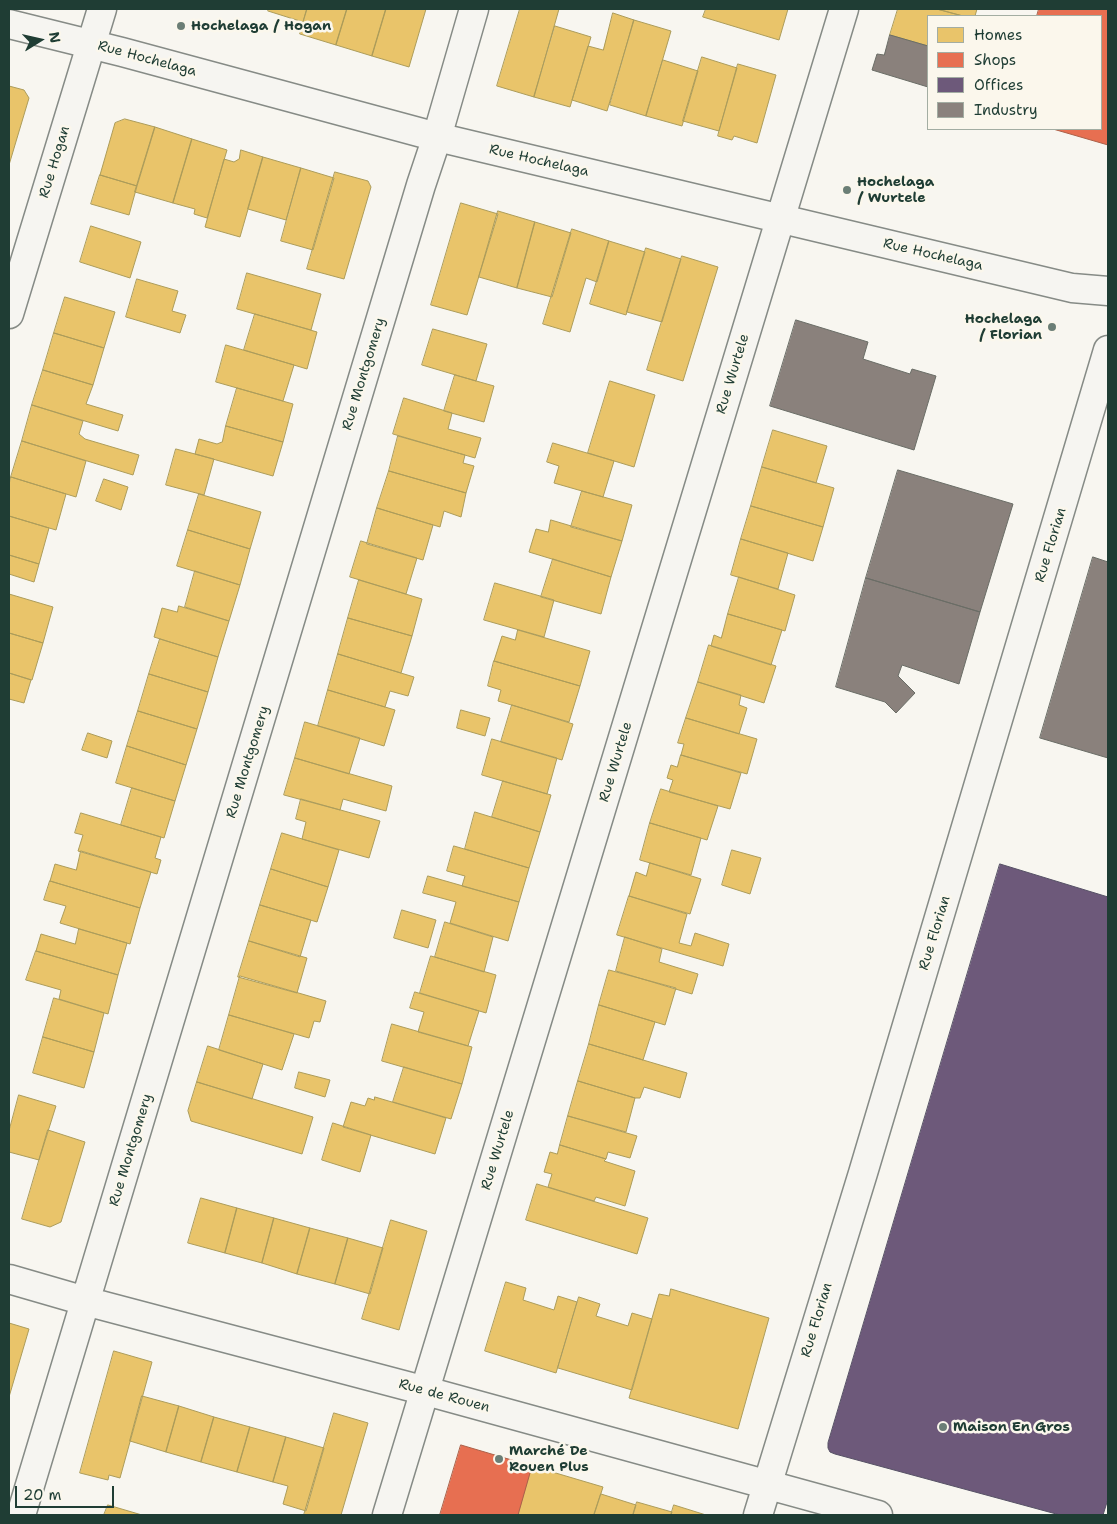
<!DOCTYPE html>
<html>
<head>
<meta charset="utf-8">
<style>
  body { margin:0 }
  #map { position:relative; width:1117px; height:1524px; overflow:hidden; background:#f8f6f0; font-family:"Shantell Sans",sans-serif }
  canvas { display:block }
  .frame { position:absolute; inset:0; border:10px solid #1f3d34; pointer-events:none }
  .legend { position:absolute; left:927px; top:15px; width:175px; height:115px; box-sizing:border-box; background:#fbf7ec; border:1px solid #a3ada2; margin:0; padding:6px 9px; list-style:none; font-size:15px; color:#1f3d34 }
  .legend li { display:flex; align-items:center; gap:10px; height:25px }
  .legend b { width:25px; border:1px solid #a3ada2 }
  .north { position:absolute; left:15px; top:15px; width:50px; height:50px; -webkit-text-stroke:4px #fbf7ec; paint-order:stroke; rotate:80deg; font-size:14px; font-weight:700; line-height:20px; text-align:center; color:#1f3d34 }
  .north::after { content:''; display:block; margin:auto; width:18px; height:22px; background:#1f3d34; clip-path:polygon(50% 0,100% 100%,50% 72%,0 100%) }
  .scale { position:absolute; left:15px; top:1486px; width:99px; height:22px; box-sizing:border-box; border:2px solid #1f3d34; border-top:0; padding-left:6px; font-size:15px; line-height:18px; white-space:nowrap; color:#1f3d34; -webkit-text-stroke:4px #fbf7ec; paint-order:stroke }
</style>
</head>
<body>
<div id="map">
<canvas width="1117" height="1524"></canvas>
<div class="frame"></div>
<ul class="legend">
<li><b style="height:14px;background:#e9c46a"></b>Homes</li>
<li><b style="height:14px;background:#e76f51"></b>Shops</li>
<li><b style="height:14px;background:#6d597a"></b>Offices</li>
<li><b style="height:14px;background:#8a817c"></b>Industry</li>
</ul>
<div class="north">N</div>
<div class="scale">20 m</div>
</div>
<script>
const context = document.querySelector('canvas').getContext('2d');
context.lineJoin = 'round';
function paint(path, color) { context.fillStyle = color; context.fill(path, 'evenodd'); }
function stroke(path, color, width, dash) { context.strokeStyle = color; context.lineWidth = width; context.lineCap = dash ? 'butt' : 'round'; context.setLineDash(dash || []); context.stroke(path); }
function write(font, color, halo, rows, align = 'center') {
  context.font = font + ' "Shantell Sans",sans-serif'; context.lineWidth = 5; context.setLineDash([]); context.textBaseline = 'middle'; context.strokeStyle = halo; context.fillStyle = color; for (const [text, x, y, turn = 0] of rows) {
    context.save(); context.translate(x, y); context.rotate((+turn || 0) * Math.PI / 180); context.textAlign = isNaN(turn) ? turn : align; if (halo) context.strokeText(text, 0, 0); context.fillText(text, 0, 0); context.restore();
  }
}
const homes = new Path2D(`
  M 269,9 L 307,9 L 303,22 L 268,11 Z
  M 307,9 L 347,9 L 336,45 L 300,34 Z
  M 347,9 L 386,9 L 372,56 L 336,45 Z
  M 386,9 L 426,9 L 409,67 L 372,56 Z
  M 520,9 L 559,9 L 534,97 L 497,86 Z
  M 706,9 L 788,9 L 779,40 L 703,17 Z
  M 898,9 L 937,9 L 963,16 L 928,16 L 928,46 L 890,35 Z
  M 937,9 L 977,9 L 975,16 L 963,16 Z
  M 613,13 L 634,20 L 607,111 L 572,100 L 588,46 L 603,50 Z
  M 634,20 L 671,31 L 646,116 L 610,105 Z
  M 555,26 L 591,37 L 570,107 L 534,97 Z
  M 702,57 L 737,68 L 719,131 L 683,121 Z
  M 663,60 L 698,71 L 682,126 L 646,116 Z
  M 738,64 L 776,75 L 757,143 L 734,136 L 732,140 L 718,136 Z
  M 9,86 L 24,90 L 29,98 L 9,165 Z
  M 125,119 L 155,127 L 137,186 L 100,175 L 115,123 Z
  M 155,127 L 192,139 L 173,203 L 135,192 Z
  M 192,139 L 227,150 L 207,218 L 194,214 L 195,209 L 173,203 Z
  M 241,150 L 263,157 L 240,237 L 205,227 L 224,159 L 234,162 L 239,159 Z
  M 263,157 L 301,168 L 286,220 L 248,209 Z
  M 301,168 L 334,178 L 313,250 L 281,241 Z
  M 335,172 L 368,181 L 371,187 L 344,279 L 307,269 Z
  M 100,175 L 137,186 L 129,215 L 91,204 Z
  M 461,203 L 498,214 L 467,315 L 431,305 Z
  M 498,211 L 535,222 L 517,288 L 479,277 Z
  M 535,222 L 571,233 L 552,297 L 517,288 Z
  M 91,226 L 141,242 L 130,278 L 80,262 Z
  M 572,229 L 609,241 L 597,282 L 586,278 L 570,332 L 543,324 Z
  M 609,241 L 645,252 L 626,315 L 590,304 Z
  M 646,248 L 681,259 L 662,322 L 627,312 Z
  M 682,256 L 718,267 L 683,381 L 647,370 Z
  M 247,273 L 321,294 L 311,330 L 237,309 Z
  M 137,279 L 178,291 L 172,311 L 186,315 L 180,333 L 126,317 Z
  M 65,297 L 115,312 L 104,348 L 54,333 Z
  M 255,314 L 317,332 L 307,369 L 244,350 Z
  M 433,329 L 487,344 L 476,381 L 422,365 Z
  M 54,333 L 104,348 L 93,385 L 43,370 Z
  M 226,345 L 294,365 L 283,401 L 216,382 Z
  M 43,370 L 93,385 L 86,404 L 123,415 L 118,431 L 32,405 Z
  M 455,375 L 494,386 L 484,422 L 444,411 Z
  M 610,381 L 655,395 L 634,467 L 588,453 Z
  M 237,388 L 293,404 L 283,442 L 226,426 Z
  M 404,398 L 452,413 L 448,429 L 481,438 L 475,458 L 393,434 Z
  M 32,405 L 83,421 L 79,434 L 85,439 L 139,455 L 133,475 L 22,441 Z
  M 226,426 L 283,442 L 273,476 L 195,454 L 199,439 L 217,444 L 222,442 Z
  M 773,430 L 827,446 L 816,483 L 762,467 Z
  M 398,436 L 465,455 L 463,463 L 474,466 L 466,493 L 389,471 Z
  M 22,441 L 86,461 L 76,497 L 11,477 Z
  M 553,443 L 614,461 L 603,497 L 554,483 L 559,466 L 547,462 Z
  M 176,449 L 214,459 L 204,495 L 166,485 Z
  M 762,467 L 834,488 L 823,527 L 751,506 Z
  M 389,471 L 466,493 L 461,517 L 444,511 L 440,527 L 377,508 Z
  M 11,477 L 66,494 L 56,530 L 9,516 L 9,485 Z
  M 104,479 L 128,487 L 121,510 L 96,501 Z
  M 582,491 L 632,505 L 622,541 L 571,527 Z
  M 199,494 L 261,512 L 250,549 L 188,530 Z
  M 751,506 L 823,527 L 813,561 L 741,539 Z
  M 377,508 L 433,525 L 423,560 L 367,544 Z
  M 9,516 L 49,528 L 39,564 L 9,555 Z
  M 551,520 L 622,541 L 611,577 L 529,552 L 536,529 L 548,532 Z
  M 188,530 L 250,549 L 240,585 L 177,566 Z
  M 741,539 L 788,553 L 778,589 L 731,575 Z
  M 361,541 L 417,558 L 406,594 L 350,577 Z
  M 9,555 L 39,564 L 34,582 L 9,574 Z
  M 553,559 L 611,577 L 601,614 L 541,597 Z
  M 195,571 L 240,585 L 229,621 L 185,607 Z
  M 739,577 L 795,595 L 785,631 L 728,614 Z
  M 359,580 L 422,599 L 412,636 L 348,618 Z
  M 495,583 L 554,600 L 544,637 L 484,620 Z
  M 9,594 L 53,607 L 43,643 L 9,633 Z
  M 179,606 L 229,621 L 218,657 L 154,637 L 162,608 L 177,612 Z
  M 728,614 L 782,630 L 771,665 L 711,646 L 714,635 L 721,638 Z
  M 348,618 L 412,636 L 401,673 L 338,654 Z
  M 518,630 L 590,651 L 580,686 L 494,661 L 502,636 L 515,640 Z
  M 9,633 L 43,643 L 32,680 L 9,673 Z
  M 160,639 L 218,657 L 208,692 L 149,674 Z
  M 709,645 L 776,666 L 764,703 L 698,682 Z
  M 338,654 L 414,677 L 408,696 L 390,691 L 385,707 L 328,690 Z
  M 494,661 L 580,686 L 569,722 L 498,701 L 501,690 L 488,686 Z
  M 9,673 L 31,680 L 24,703 L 9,699 Z
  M 149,674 L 208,692 L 197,729 L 138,711 Z
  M 698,682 L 741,695 L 739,705 L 747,708 L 739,734 L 686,718 Z
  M 328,690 L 395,710 L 384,746 L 318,726 Z
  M 512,705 L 573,724 L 562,760 L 501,742 Z
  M 461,710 L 490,718 L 485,736 L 457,728 Z
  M 138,711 L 197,729 L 186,765 L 127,746 Z
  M 686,718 L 757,739 L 747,774 L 681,755 L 684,744 L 678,743 Z
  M 305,722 L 360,738 L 349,774 L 295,758 Z
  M 88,733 L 112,741 L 107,758 L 82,750 Z
  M 492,739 L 557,758 L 547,794 L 482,775 Z
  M 127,746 L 186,765 L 175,801 L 116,783 Z
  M 681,755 L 741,773 L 730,809 L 669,792 L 673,780 L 667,778 L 671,765 L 677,767 Z
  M 295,758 L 392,786 L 386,811 L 343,799 L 340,810 L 284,795 Z
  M 503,781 L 551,795 L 540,832 L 492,817 Z
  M 132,788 L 175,801 L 164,838 L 121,825 Z
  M 661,789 L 718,806 L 707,840 L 650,823 Z
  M 301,799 L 380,821 L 369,858 L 302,839 L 306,822 L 296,819 Z
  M 475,812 L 540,832 L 529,868 L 465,849 Z
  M 81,813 L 161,837 L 155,858 L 161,860 L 157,874 L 78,851 L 83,835 L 75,833 Z
  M 650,823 L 701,838 L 691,875 L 640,860 Z
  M 282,833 L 339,850 L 328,887 L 271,869 Z
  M 454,846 L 529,868 L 519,902 L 462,886 L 465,876 L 447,871 Z
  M 732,850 L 761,858 L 750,894 L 722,885 Z
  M 81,851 L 151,872 L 140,908 L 50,881 L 55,864 L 76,870 Z
  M 650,863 L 701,879 L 690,914 L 629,896 L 636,872 L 646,876 Z
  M 271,869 L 328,887 L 317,922 L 260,905 Z
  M 428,876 L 519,902 L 508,941 L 450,923 L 456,902 L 423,893 Z
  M 50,881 L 140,908 L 130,944 L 60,923 L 66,906 L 44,900 Z
  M 629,896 L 687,914 L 679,943 L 691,946 L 695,933 L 729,944 L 723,966 L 617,935 Z
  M 260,905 L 311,920 L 300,957 L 249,941 Z
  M 402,910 L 436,920 L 428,948 L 394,938 Z
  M 445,922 L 493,937 L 484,972 L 435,957 Z
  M 79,929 L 127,943 L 118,975 L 36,951 L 41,934 L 75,944 Z
  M 625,937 L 662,949 L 659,962 L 698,974 L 692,994 L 616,971 Z
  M 249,941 L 307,958 L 297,993 L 238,977 Z
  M 36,951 L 118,975 L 108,1014 L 59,999 L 61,990 L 26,980 Z
  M 431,956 L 496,975 L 486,1013 L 420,993 Z
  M 609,970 L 676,988 L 665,1025 L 599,1005 Z
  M 240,976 L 326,1001 L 320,1022 L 314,1021 L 309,1038 L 229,1015 Z
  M 415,992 L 479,1011 L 468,1046 L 418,1032 L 424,1012 L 410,1008 Z
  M 54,998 L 104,1013 L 94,1052 L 43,1037 Z
  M 599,1005 L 655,1022 L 643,1060 L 589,1044 Z
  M 229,1015 L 294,1034 L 282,1070 L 219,1050 Z
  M 392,1024 L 472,1047 L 462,1084 L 382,1061 Z
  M 43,1037 L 94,1052 L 84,1088 L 33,1073 Z
  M 589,1044 L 687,1073 L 680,1098 L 644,1087 L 640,1098 L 635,1098 L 578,1081 Z
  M 208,1046 L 263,1064 L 252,1099 L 197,1082 Z
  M 404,1067 L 462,1084 L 451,1119 L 393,1102 Z
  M 299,1072 L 330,1080 L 325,1097 L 295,1088 Z
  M 578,1081 L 635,1098 L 626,1132 L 568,1116 Z
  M 197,1082 L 313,1117 L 302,1154 L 191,1121 L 188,1111 Z
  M 19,1095 L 56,1106 L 39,1160 L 9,1152 L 9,1131 Z
  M 375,1097 L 446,1118 L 435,1154 L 343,1127 L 351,1102 L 365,1106 L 368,1098 L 374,1100 Z
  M 568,1116 L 637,1136 L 630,1158 L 608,1152 L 606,1159 L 560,1145 Z
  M 333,1123 L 371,1135 L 360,1172 L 322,1160 Z
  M 48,1130 L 85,1142 L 61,1222 L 50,1227 L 22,1219 Z
  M 560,1145 L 606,1159 L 604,1161 L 635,1171 L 625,1206 L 596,1197 L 594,1201 L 548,1187 L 552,1174 L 544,1172 L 550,1152 L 557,1154 Z
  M 537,1184 L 648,1218 L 637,1254 L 526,1220 Z
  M 201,1198 L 237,1208 L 225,1253 L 188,1243 Z
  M 237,1208 L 274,1218 L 262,1263 L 225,1253 Z
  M 274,1218 L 310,1228 L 297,1274 L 262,1263 Z
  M 391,1220 L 427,1231 L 399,1330 L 362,1319 Z
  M 310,1228 L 348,1238 L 335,1284 L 297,1274 Z
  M 348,1238 L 383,1248 L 370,1294 L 335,1284 Z
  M 506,1282 L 526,1288 L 523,1300 L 554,1310 L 558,1296 L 577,1302 L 556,1373 L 485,1351 Z
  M 671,1289 L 769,1318 L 738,1429 L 629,1398 L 659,1294 L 669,1296 Z
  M 579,1297 L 600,1304 L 596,1316 L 628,1326 L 632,1313 L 652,1319 L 632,1390 L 558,1368 Z
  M 9,1323 L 29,1329 L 9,1397 Z
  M 114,1351 L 152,1362 L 120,1478 L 109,1475 L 108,1480 L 80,1473 Z
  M 142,1396 L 179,1406 L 166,1452 L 130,1441 Z
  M 179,1406 L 214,1417 L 201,1462 L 166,1452 Z
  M 334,1413 L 368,1423 L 341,1515 L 304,1515 Z
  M 214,1417 L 250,1427 L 237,1472 L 201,1462 Z
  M 250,1427 L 286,1437 L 273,1482 L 237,1472 Z
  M 286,1437 L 324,1448 L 306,1511 L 283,1504 L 288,1486 L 273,1482 Z
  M 532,1466 L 603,1487 L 594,1515 L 518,1515 Z
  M 601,1494 L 636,1505 L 633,1515 L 594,1515 Z
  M 637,1502 L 672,1512 L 671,1515 L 633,1515 Z
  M 108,1505 L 142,1515 L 104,1515 Z
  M 674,1505 L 706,1515 L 671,1515 Z`);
paint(homes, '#e9c46a');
stroke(homes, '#ac9c5a', 1);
const shops = new Path2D(`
  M 1039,9 L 1108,9 L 1108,145 L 1053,129 L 1101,129 L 1101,16 L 1037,16 Z
  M 461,1445 L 532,1466 L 518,1515 L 440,1515 Z`);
paint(shops, '#e76f51');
stroke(shops, '#ab6048', 1);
const offices = new Path2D(`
  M 1000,864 L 1108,897 L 1108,1499 L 1103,1515 L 1060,1515 L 835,1454 L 830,1452 L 828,1448 L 828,1443 Z`);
paint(offices, '#6d597a');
stroke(offices, '#565165', 1);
const industry = new Path2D(`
  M 890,35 L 928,46 L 928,87 L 872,70 L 877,54 L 884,55 Z
  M 796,320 L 868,342 L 863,359 L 910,374 L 912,369 L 936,376 L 914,450 L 770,406 Z
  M 898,470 L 1013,504 L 980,612 L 866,578 Z
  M 1093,557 L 1108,562 L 1108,758 L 1040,738 Z
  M 866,578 L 980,612 L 959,684 L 902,665 L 898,676 L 915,693 L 896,713 L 885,702 L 836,687 Z`);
paint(industry, '#8a817c');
stroke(industry, '#6a6d66', 1);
const minor = new Path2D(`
  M 9,314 L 102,9
  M 9,1279 L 85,1301 L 426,1391 L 878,1515
  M 21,1515 L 421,185 L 437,137 L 474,9
  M 387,1515 L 844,9
  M 758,1515 L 863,1173 L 1108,350`);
const tertiary = new Path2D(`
  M 9,24 L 122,52 L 437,137 L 1072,288 L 1108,291`);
stroke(minor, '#868b86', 31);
stroke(tertiary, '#868b86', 31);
stroke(minor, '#f6f5f1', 28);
stroke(tertiary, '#f6f5f1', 28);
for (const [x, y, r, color] of [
  [181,26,5,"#6b7e76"],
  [847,190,5,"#6b7e76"],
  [1052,327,5,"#6b7e76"],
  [943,1427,5,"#6b7e76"],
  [499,1459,5,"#6b7e76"]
]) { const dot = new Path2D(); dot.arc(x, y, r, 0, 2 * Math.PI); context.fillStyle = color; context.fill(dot); stroke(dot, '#fbf7ec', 2); }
write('bold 14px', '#1f3d34', '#fbf7ec', [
  ["Hochelaga / Hogan",191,26],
  ["Hochelaga",857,182],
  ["/ Wurtele",857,198],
  ["Hochelaga",1042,319,"right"],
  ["/ Florian",1042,335,"right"],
  ["Maison En Gros",953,1427],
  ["Marché De",509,1451],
  ["Rouen Plus",509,1467]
], 'left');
write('14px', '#1f3d34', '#fbf7ec', [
  ["Rue Hochelaga",147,59,15],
  ["Rue Hochelaga",539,161,13],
  ["Rue Hogan",55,162,-73],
  ["Rue Hochelaga",933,255,13],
  ["Rue Montgomery",364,374,-73],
  ["Rue Wurtele",733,374,-73],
  ["Rue Florian",1051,545,-73],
  ["Rue Montgomery",248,762,-73],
  ["Rue Wurtele",616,762,-73],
  ["Rue Florian",935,933,-73],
  ["Rue Montgomery",131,1150,-73],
  ["Rue Wurtele",498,1150,-73],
  ["Rue Florian",817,1320,-73],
  ["Rue de Rouen",444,1396,15]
]);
</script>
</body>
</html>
